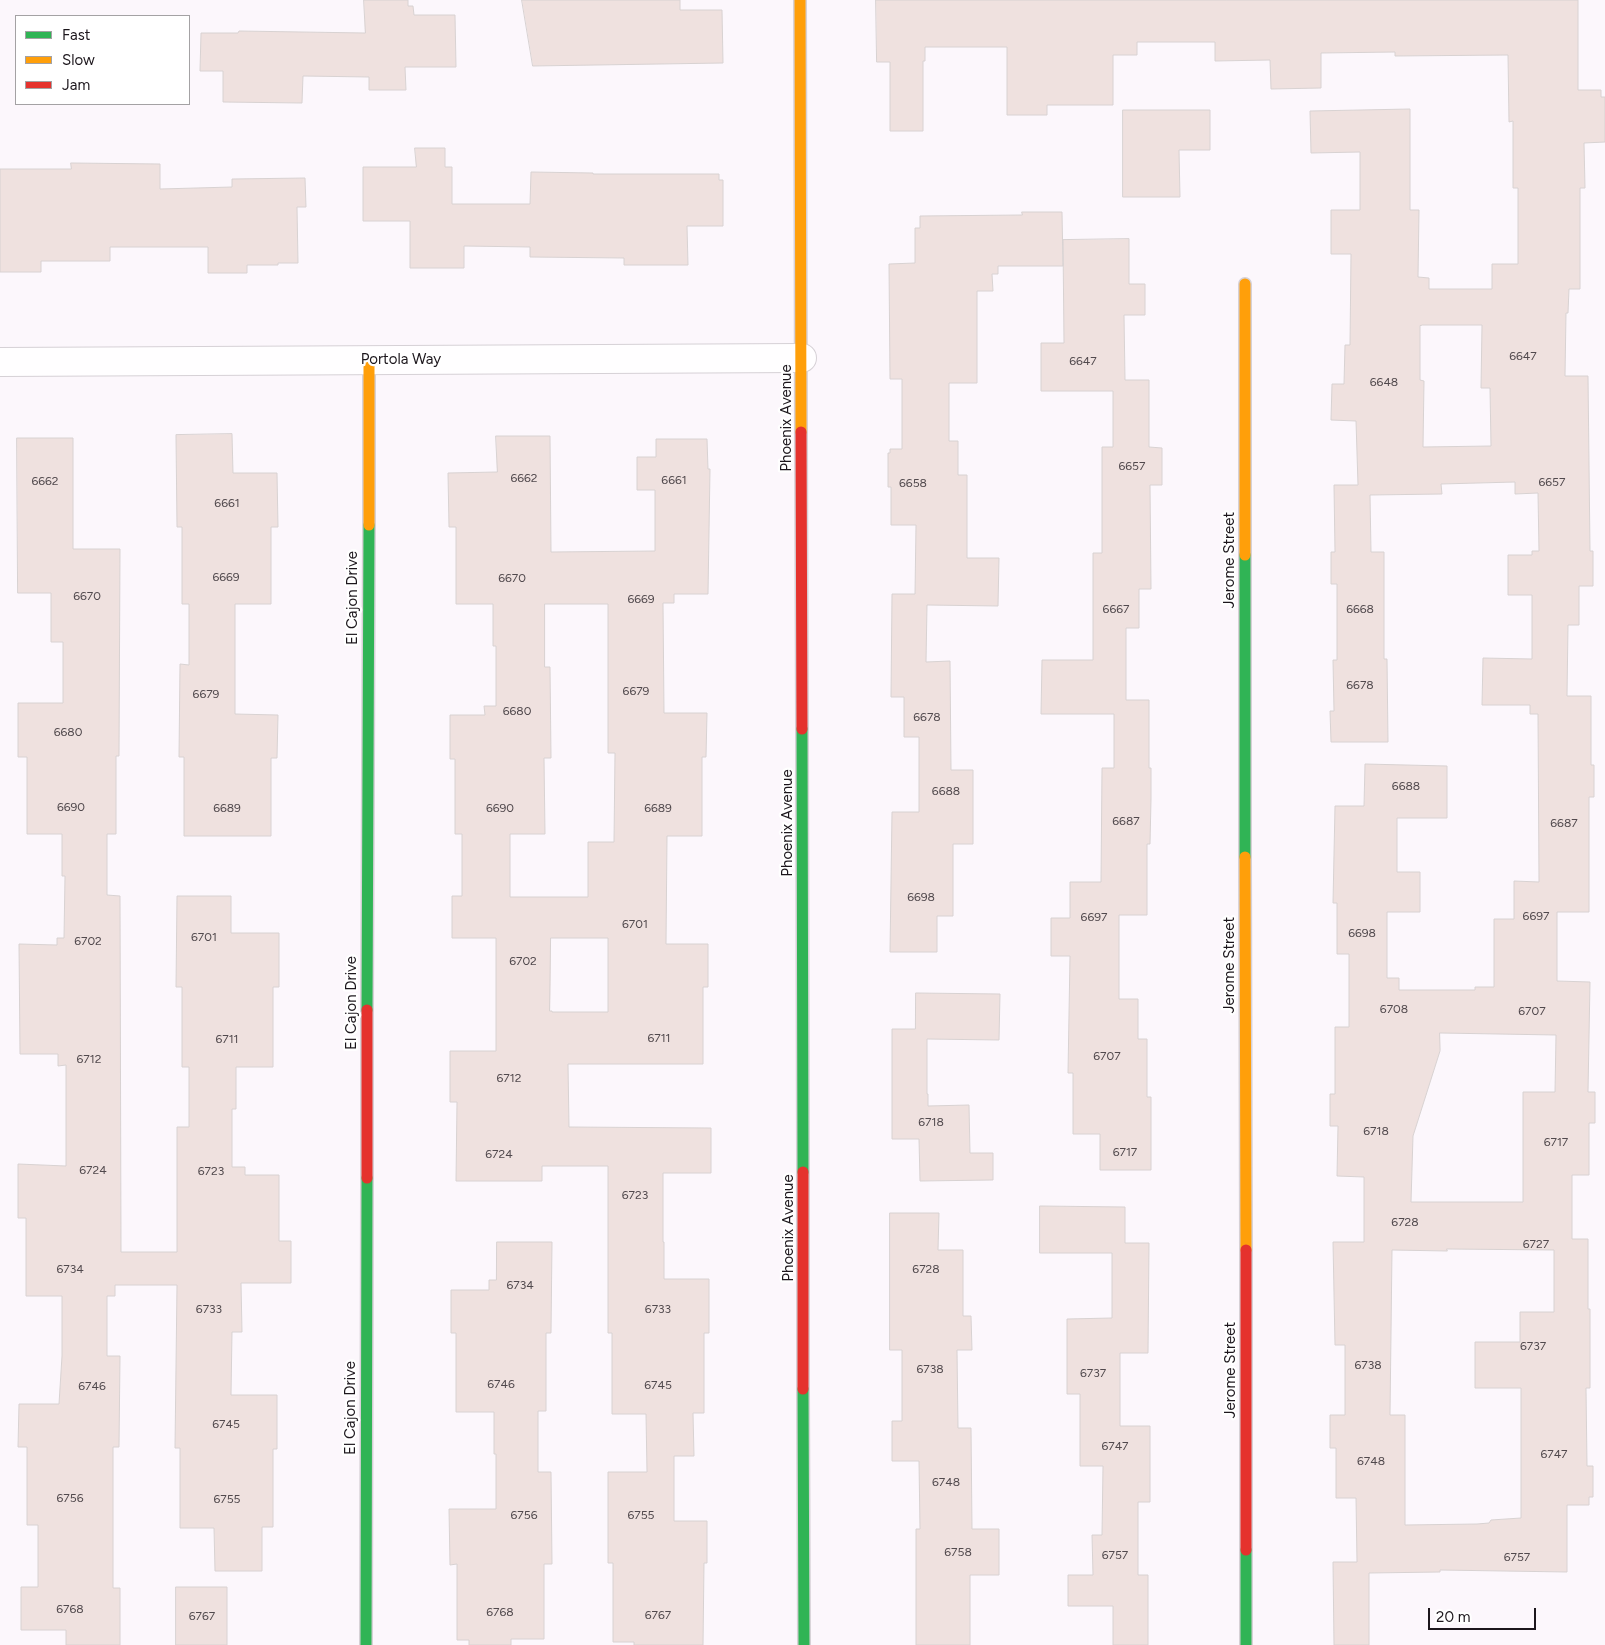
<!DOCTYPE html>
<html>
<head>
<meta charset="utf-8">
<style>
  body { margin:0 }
  #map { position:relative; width:1605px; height:1645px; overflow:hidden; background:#fcf7fc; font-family:Figtree,sans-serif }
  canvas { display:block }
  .legend { position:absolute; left:15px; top:15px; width:175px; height:90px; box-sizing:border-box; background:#fff; border:1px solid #a4a2a4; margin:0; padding:6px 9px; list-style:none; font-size:15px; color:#1c161c }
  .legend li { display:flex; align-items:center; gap:10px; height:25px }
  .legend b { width:25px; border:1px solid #a4a2a4 }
  .scale { position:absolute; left:1428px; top:1608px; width:108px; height:22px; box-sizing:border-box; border:2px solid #1c161c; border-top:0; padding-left:6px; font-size:15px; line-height:18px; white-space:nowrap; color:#1c161c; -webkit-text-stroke:4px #fff; paint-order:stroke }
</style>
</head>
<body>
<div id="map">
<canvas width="1605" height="1645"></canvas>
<ul class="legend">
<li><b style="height:6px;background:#30b455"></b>Fast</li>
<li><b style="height:6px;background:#ff9f0a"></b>Slow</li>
<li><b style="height:6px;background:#e5322d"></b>Jam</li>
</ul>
<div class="scale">20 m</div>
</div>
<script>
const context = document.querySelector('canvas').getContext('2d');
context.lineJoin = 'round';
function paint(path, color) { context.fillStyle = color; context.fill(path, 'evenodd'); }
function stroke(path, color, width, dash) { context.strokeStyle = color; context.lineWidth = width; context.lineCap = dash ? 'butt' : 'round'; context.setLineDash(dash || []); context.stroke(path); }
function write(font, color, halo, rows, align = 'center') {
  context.font = font + ' Figtree,sans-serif'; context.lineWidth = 4.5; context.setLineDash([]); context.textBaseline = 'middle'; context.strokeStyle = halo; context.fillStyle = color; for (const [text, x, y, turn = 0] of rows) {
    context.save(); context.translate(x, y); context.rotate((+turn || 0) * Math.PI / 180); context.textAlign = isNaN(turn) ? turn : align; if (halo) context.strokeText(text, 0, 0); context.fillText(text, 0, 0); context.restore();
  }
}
const building = new Path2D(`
  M 364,0 L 408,0 L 408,6 L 413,6 L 414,15 L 455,15 L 456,67 L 405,67 L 406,90 L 369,90 L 369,77 L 303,76 L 302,103 L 223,102 L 223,71 L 200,71 L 201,33 L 238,33 L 239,31 L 365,33 Z
  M 522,0 L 680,0 L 680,10 L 722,10 L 723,63 L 533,66 Z
  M 876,0 L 1578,0 L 1578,90 L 1601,90 L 1601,97 L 1605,97 L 1605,142 L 1584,143 L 1585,188 L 1580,188 L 1580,289 L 1569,289 L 1568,313 L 1566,313 L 1565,376 L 1588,376 L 1590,551 L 1593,551 L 1593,586 L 1579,586 L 1579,625 L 1568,625 L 1567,696 L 1591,696 L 1591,765 L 1594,765 L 1594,797 L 1589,797 L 1589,912 L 1557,912 L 1557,981 L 1590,982 L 1588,1092 L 1595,1092 L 1595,1123 L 1589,1123 L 1589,1175 L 1572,1175 L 1572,1239 L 1588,1239 L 1588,1309 L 1590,1309 L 1590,1388 L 1586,1388 L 1587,1466 L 1593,1466 L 1593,1497 L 1589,1497 L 1589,1505 L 1567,1505 L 1567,1572 L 1440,1570 L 1440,1572 L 1369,1573 L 1369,1645 L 1334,1645 L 1333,1562 L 1357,1562 L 1356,1498 L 1336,1498 L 1336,1448 L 1330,1448 L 1330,1415 L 1345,1415 L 1345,1345 L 1335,1345 L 1333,1242 L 1364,1242 L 1364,1177 L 1337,1176 L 1338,1126 L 1330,1126 L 1330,1094 L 1335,1094 L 1335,1027 L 1349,1027 L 1349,954 L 1337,954 L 1337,903 L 1333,903 L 1335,806 L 1364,806 L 1365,764 L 1447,766 L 1447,818 L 1397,818 L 1397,872 L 1420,872 L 1420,912 L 1387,912 L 1387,978 L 1399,978 L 1399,990 L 1475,990 L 1475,987 L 1494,987 L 1494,919 L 1514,919 L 1514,881 L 1539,882 L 1538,714 L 1530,714 L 1530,705 L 1482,705 L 1483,658 L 1532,659 L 1532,595 L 1508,595 L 1508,555 L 1532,555 L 1532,551 L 1539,551 L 1538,493 L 1515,494 L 1515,482 L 1441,484 L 1442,494 L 1370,495 L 1371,552 L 1384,552 L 1384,659 L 1387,659 L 1388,742 L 1331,742 L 1330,711 L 1334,711 L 1333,660 L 1337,660 L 1337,584 L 1331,584 L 1331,552 L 1335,552 L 1334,485 L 1358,485 L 1356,421 L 1331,420 L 1332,384 L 1344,384 L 1345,345 L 1350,345 L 1351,254 L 1331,254 L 1331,210 L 1360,210 L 1360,152 L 1311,153 L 1310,111 L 1410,109 L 1410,210 L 1419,210 L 1418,277 L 1429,278 L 1429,289 L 1492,289 L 1492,264 L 1518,264 L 1518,188 L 1513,188 L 1513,121 L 1509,122 L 1508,55 L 1395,56 L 1395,52 L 1321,53 L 1321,88 L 1271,89 L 1270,60 L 1215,61 L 1215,42 L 1137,42 L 1137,55 L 1113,55 L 1113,105 L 1047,105 L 1047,115 L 1007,115 L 1007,47 L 925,47 L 925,61 L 923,61 L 923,131 L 890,131 L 890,62 L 877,62 ZM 1423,325 L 1482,325 L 1481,388 L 1490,388 L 1491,446 L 1423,447 L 1424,381 L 1420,380 L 1420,326 ZM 1440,1033 L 1556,1035 L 1555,1092 L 1523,1092 L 1523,1202 L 1411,1202 L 1413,1136 L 1440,1051 ZM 1447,1249 L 1554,1250 L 1554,1312 L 1520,1312 L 1520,1342 L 1475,1342 L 1475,1388 L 1521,1388 L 1521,1518 L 1491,1520 L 1489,1523 L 1477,1524 L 1405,1525 L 1405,1415 L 1390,1415 L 1392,1250 L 1447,1251 Z
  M 1123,110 L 1210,110 L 1210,150 L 1179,150 L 1180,197 L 1123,197 Z
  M 415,148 L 445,148 L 445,167 L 452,167 L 452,204 L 530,204 L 531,172 L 593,173 L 593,174 L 719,174 L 719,180 L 723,180 L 723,226 L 687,226 L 688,265 L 624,265 L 624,258 L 530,257 L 530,247 L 464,246 L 464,268 L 410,268 L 410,221 L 363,221 L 363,167 L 416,167 Z
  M 71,163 L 160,164 L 160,189 L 232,187 L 232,179 L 305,178 L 306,207 L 297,207 L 298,263 L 278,263 L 278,265 L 247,265 L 247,273 L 208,273 L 208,247 L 110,247 L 110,261 L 41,261 L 41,272 L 0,272 L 0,169 L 71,169 Z
  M 1022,212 L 1062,212 L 1063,266 L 998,266 L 998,274 L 992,274 L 993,291 L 977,291 L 977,383 L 949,383 L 949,441 L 958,441 L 958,475 L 967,475 L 967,558 L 999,558 L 998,606 L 927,605 L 926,662 L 950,661 L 951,770 L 973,770 L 973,844 L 953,844 L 953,916 L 937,916 L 937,952 L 890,952 L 892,812 L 919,812 L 919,737 L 904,737 L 904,697 L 891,697 L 892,594 L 915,594 L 916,525 L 891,525 L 891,487 L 888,487 L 888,453 L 890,453 L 890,449 L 902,449 L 902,379 L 890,379 L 889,264 L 915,263 L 915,228 L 920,228 L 920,216 L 1022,215 Z
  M 1129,239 L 1129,284 L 1145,284 L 1145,315 L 1124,315 L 1125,380 L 1149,380 L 1149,447 L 1162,448 L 1162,485 L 1150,485 L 1151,589 L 1139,589 L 1139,628 L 1126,628 L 1126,700 L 1149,700 L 1149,768 L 1151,768 L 1151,799 L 1150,844 L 1147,844 L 1147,915 L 1119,915 L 1119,999 L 1138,999 L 1138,1039 L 1147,1039 L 1147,1097 L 1151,1097 L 1151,1170 L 1100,1170 L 1100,1134 L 1073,1134 L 1073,1073 L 1068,1073 L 1070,956 L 1051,956 L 1051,918 L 1070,918 L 1070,882 L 1101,882 L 1102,768 L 1114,768 L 1114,714 L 1041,714 L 1042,660 L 1093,660 L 1093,553 L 1102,553 L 1102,447 L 1113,447 L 1113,391 L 1041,391 L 1041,343 L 1064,343 L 1063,240 Z
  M 232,434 L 233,473 L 277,473 L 278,527 L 271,527 L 271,604 L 235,604 L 235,714 L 278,715 L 277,758 L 271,758 L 271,836 L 184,836 L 184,757 L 179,757 L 180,664 L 189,665 L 189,604 L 182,604 L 182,527 L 177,527 L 176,435 Z
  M 496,436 L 550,436 L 551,552 L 655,551 L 655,490 L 637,490 L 637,457 L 656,457 L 656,439 L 707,439 L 708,469 L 710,469 L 708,594 L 674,594 L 674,603 L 663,603 L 664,713 L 707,713 L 706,757 L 702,757 L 702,836 L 667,836 L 666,944 L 708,944 L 708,987 L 703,987 L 703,1064 L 568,1064 L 569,1127 L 711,1128 L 711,1173 L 663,1173 L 663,1242 L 664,1242 L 664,1279 L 709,1279 L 709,1333 L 704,1333 L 704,1413 L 693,1413 L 694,1456 L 674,1456 L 674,1521 L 707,1521 L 707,1563 L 704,1563 L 703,1645 L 634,1645 L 634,1642 L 613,1642 L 613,1563 L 608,1563 L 608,1472 L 647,1472 L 646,1414 L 612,1414 L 612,1333 L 608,1333 L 608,1166 L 542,1166 L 542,1181 L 456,1181 L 457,1102 L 450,1102 L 450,1051 L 496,1051 L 496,938 L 452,938 L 452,896 L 462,896 L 462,834 L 455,834 L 455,759 L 450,759 L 450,715 L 485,715 L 484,706 L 496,706 L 496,646 L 493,646 L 493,604 L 456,604 L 456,527 L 449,527 L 448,473 L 497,472 ZM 545,604 L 608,604 L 608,753 L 615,753 L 614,842 L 588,842 L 588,897 L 510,897 L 510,834 L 545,834 L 544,758 L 551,758 L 550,667 L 545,667 ZM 551,938 L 608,938 L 608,1012 L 552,1012 L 552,1011 L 550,1011 Z
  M 17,438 L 73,438 L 73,549 L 120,549 L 119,756 L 116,756 L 116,834 L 107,834 L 107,895 L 120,896 L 121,1252 L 177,1252 L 177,1127 L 189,1127 L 189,1067 L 182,1067 L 182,987 L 176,987 L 177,896 L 231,896 L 231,933 L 279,933 L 279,987 L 273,987 L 273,1067 L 236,1067 L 236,1109 L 232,1109 L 232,1167 L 245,1167 L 245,1175 L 279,1175 L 279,1241 L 291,1241 L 291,1283 L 241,1283 L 242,1332 L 232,1332 L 231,1395 L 277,1395 L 277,1449 L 273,1449 L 273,1527 L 262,1527 L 262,1571 L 215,1571 L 214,1528 L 180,1528 L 180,1448 L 175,1448 L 177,1285 L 115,1285 L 115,1296 L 107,1296 L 107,1356 L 120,1356 L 119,1447 L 113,1447 L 113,1588 L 120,1588 L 120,1645 L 66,1645 L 66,1630 L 21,1630 L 21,1587 L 38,1587 L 38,1525 L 27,1525 L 27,1447 L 18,1447 L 19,1404 L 59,1404 L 62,1356 L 62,1296 L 26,1296 L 26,1218 L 18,1218 L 18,1164 L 66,1166 L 66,1065 L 58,1066 L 58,1054 L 20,1054 L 19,944 L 57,945 L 57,938 L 64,938 L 65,876 L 62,876 L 62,834 L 27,834 L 27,757 L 18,757 L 18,703 L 63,703 L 63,642 L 51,642 L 51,593 L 18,593 Z
  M 916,993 L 1000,994 L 999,1040 L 927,1039 L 927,1094 L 928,1094 L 928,1106 L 969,1105 L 970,1153 L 993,1153 L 993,1180 L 920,1181 L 919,1139 L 892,1139 L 892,1029 L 915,1029 Z
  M 1040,1206 L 1125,1207 L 1125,1243 L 1149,1243 L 1148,1353 L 1120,1353 L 1120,1426 L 1150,1426 L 1150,1502 L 1138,1502 L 1138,1575 L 1148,1575 L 1148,1645 L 1113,1645 L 1113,1606 L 1068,1606 L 1068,1575 L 1093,1575 L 1092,1535 L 1102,1535 L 1103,1466 L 1080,1466 L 1080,1394 L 1067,1394 L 1067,1319 L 1112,1318 L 1112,1253 L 1040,1253 Z
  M 890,1213 L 939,1213 L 938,1250 L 963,1250 L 963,1316 L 971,1316 L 972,1350 L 957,1350 L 958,1428 L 971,1428 L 972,1529 L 999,1529 L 999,1575 L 970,1575 L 970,1645 L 916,1645 L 916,1529 L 920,1529 L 919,1461 L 892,1461 L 892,1421 L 902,1421 L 902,1350 L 890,1350 Z
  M 497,1242 L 552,1242 L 551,1333 L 546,1333 L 546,1411 L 538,1411 L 538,1472 L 551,1472 L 552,1564 L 544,1564 L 544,1639 L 511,1639 L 511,1645 L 469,1645 L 469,1640 L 457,1640 L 457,1564 L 450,1565 L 449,1509 L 496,1509 L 496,1454 L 494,1454 L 494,1412 L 456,1412 L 456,1333 L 451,1333 L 451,1290 L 489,1290 L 489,1280 L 496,1280 Z
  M 176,1587 L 227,1587 L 227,1645 L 176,1645 Z`);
paint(building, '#efe1df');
stroke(building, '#d8d2d2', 1);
const street = new Path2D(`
  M 0,362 L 802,358`);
const fast = new Path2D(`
  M 1245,555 L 1245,857
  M 802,729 L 803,1172
  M 367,1010 L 369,525
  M 803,1389 L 804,1645
  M 1246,1550 L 1246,1645
  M 366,1645 L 367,1178`);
const slow = new Path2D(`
  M 800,0 L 801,432
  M 1245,284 L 1245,555
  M 369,525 L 369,360
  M 1245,857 L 1246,1250`);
const jam = new Path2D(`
  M 801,432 L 802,729
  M 803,1172 L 803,1389
  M 367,1178 L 367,1010
  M 1246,1250 L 1246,1550`);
stroke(street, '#d6d1d6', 30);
stroke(fast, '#d6d1d6', 14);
stroke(slow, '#d6d1d6', 14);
stroke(jam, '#d6d1d6', 14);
stroke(street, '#fffeff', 28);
stroke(fast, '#30b455', 11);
stroke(slow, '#ff9f0a', 11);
stroke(jam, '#e5322d', 11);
write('12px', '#51494d', null, [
  ["6647",1523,356],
  ["6647",1083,361],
  ["6648",1384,382],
  ["6657",1132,466],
  ["6662",524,478],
  ["6661",674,480],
  ["6662",45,481],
  ["6657",1552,482],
  ["6658",913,483],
  ["6661",227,503],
  ["6669",226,577],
  ["6670",512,578],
  ["6670",87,596],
  ["6669",641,599],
  ["6667",1116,609],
  ["6668",1360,609],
  ["6678",1360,685],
  ["6679",636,691],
  ["6679",206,694],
  ["6680",517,711],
  ["6678",927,717],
  ["6680",68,732],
  ["6688",1406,786],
  ["6688",946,791],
  ["6690",71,807],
  ["6689",227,808],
  ["6690",500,808],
  ["6689",658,808],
  ["6687",1126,821],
  ["6687",1564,823],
  ["6698",921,897],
  ["6697",1536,916],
  ["6697",1094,917],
  ["6701",635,924],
  ["6698",1362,933],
  ["6701",204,937],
  ["6702",88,941],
  ["6702",523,961],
  ["6708",1394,1009],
  ["6707",1532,1011],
  ["6711",659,1038],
  ["6711",227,1039],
  ["6707",1107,1056],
  ["6712",89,1059],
  ["6712",509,1078],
  ["6718",931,1122],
  ["6718",1376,1131],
  ["6717",1556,1142],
  ["6717",1125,1152],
  ["6724",499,1154],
  ["6724",93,1170],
  ["6723",211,1171],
  ["6723",635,1195],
  ["6728",1405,1222],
  ["6727",1536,1244],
  ["6734",70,1269],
  ["6728",926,1269],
  ["6734",520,1285],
  ["6733",209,1309],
  ["6733",658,1309],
  ["6737",1533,1346],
  ["6738",1368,1365],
  ["6738",930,1369],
  ["6737",1093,1373],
  ["6746",501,1384],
  ["6745",658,1385],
  ["6746",92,1386],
  ["6745",226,1424],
  ["6747",1115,1446],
  ["6747",1554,1454],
  ["6748",1371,1461],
  ["6748",946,1482],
  ["6756",70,1498],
  ["6755",227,1499],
  ["6756",524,1515],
  ["6755",641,1515],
  ["6758",958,1552],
  ["6757",1115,1555],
  ["6757",1517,1557],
  ["6768",70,1609],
  ["6768",500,1612],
  ["6767",658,1615],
  ["6767",202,1616]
]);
write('15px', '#1c161c', '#fff', [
  ["Portola Way",401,360],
  ["Phoenix Avenue",787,418,-90],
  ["Jerome Street",1230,560,-90],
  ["El Cajon Drive",353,598,-90],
  ["Phoenix Avenue",788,823,-90],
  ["Jerome Street",1230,965,-90],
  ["El Cajon Drive",352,1003,-90],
  ["Phoenix Avenue",789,1228,-90],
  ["Jerome Street",1231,1370,-90],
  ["El Cajon Drive",351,1408,-90]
]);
</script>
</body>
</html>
